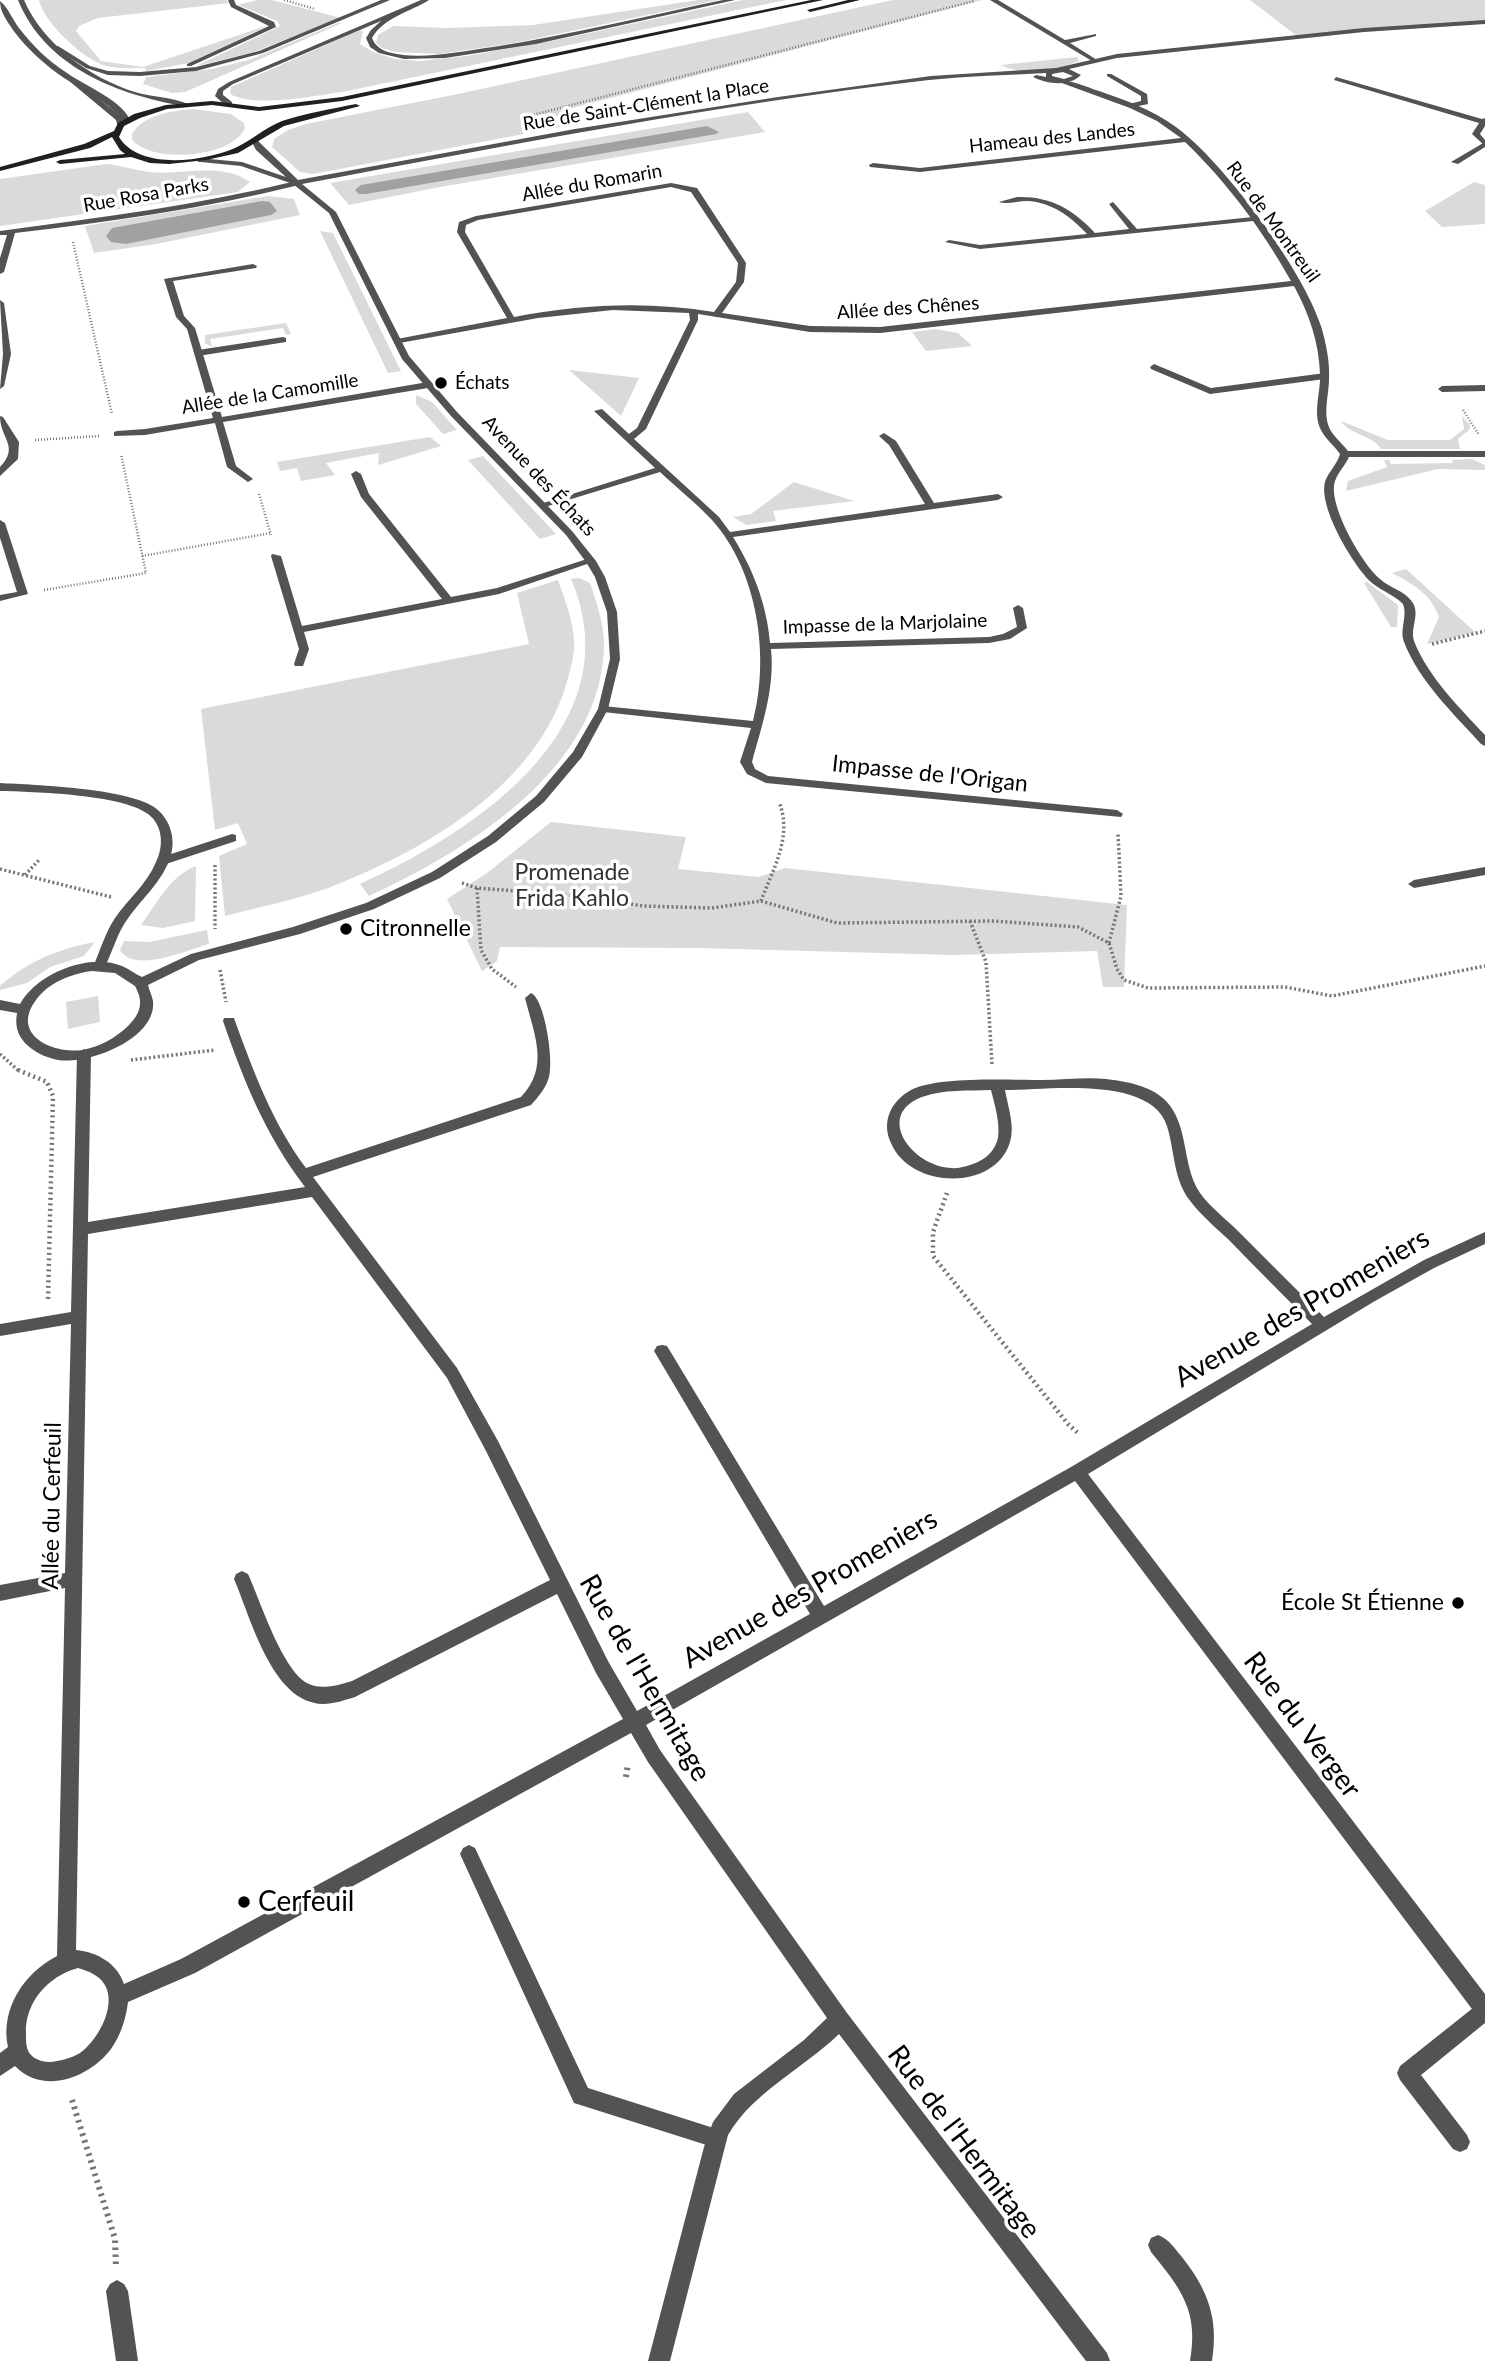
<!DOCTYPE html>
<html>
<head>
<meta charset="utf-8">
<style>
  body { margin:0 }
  canvas { display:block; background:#fff }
</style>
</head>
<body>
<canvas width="1485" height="2361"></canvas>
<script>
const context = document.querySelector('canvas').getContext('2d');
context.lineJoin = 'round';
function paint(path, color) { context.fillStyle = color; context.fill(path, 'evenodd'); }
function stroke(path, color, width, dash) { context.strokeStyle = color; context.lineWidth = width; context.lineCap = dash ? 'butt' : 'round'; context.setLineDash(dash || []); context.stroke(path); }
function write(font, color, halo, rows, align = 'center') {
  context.font = font + ' Lato,sans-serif'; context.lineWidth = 7; context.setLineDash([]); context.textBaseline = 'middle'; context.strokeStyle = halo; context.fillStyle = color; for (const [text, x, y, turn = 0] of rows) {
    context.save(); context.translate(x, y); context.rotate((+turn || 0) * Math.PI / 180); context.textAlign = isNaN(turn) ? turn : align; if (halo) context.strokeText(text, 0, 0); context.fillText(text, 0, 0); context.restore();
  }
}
paint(new Path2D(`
  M 39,0 L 226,0 L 229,3 L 98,18 L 79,26 L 76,31 L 101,61 L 143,67 L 269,25 L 189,63 L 146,71 L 145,68 C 132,68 119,69 106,66 C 84,60 43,22 39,0 Z
  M 257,0 L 272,0 L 341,18 L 254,52 L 196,66 L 280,26 L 277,21 L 238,5 Z
  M 698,0 L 718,0 L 515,43 L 440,54 L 395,52 L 382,48 L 376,43 L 378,35 L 393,26 L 447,28 L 533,25 Z
  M 743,0 L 786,0 L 342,92 C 312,96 256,108 230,94 L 231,87 L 360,30 L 363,31 L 360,44 L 373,52 L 395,59 L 420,61 L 466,56 L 552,41 Z
  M 893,0 L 982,0 L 565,110 L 573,122 L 566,126 L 313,174 L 300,172 L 272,147 L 274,139 L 288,130 L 306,124 L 458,94 Z
  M 1250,0 L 1485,0 L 1485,23 L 1297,36 Z
  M 338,23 L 342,23 L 185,92 L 172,93 L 143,84 L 146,77 L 212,69 L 249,60 Z
  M 1077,57 L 1079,61 C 1058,70 1022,76 1001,65 Z
  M 193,109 L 231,114 L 244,123 L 245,128 C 232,158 153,164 132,140 L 132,134 C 144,114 172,111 193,109 Z
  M 748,112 L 765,132 L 440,187 L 349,205 L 330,183 Z
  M 106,164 C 120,165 134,170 149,172 C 183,176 220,161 250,182 L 238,192 L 0,226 L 0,179 Z
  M 1474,182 L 1485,185 L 1485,224 L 1442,227 L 1425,211 Z
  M 268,196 L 294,199 L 300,215 L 156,244 L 94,253 L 85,226 Z
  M 320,231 L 333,233 L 401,371 L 388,373 Z
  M 286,323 L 291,334 L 286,335 L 283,328 L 210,339 L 212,347 L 205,343 L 205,335 Z
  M 935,329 L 958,333 L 972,346 L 926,351 L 912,332 Z
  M 569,370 L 639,378 L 621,416 Z
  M 416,395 L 432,402 L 457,430 L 443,434 L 416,404 Z
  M 1462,416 L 1470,425 L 1470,429 L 1458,439 L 1460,449 L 1381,449 C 1372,434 1349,435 1341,421 L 1388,440 L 1450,440 L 1464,429 Z
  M 430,437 L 441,446 L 378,465 L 379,453 L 326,463 L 335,475 L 301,481 L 297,468 L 280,471 L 277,462 Z
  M 483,456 L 556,534 L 540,539 L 468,460 Z
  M 1472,459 L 1485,465 L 1485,470 L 1438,469 L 1346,491 L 1348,481 L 1387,467 L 1384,460 L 1389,460 L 1391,464 L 1453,463 L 1452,460 Z
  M 794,482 L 854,501 L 773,511 L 776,521 L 746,525 L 733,517 L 751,514 Z
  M 1406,569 L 1475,632 L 1427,644 L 1439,617 C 1432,595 1412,583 1392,573 Z
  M 579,578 L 590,583 C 596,601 603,621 604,640 C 606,766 469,850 369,896 L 360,884 C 475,832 634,727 571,579 Z
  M 558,580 C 565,600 573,620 574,641 C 575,653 571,667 568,678 C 540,785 424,851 328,888 C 295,900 259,907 225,916 L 219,856 L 247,844 L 238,823 L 215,830 L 201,709 L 529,644 L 517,593 Z
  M 1367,582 L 1398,605 L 1397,627 L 1391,627 L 1364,583 Z
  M 551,822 L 686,837 L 678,869 L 759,877 L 785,868 L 1127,905 L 1124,987 L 1103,987 L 1097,951 L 954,955 L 698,948 L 500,947 L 497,961 L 482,971 L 447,899 L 487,873 Z
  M 196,866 L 195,921 L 163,928 L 141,925 C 157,903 170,876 196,866 Z
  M 207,930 L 209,944 C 187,950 134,974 120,950 L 124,941 L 149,942 Z
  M 95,942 L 84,956 L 50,967 L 27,983 L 0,990 L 0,986 C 28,961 58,949 95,942 Z
  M 98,996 L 100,1022 L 68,1029 L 66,1002 Z`), '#dadada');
paint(new Path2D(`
  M 707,126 L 719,132 L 716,134 L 366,194 L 359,194 L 355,190 L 361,185 Z
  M 262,201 L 270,202 L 277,211 L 271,215 L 126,244 L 111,242 L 106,236 L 112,228 Z`), '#a1a1a1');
stroke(new Path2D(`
  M 284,0 L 315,9
  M 525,117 L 974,1
  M 73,242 L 112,414
  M 1463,410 L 1479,435
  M 35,440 L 99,436
  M 259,494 L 271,535
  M 142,556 L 271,533
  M 44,590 L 146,573 L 121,454`), '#757575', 2.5, [1, 2]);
stroke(new Path2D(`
  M 1432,644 L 1485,631
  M 215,865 L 215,929
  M 0,869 L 111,897
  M 25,875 L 40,859
  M 462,883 L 477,888 L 583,896 L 643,906 L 712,908 L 761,901 L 837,923 L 994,921 L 1078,927 L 1109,943 L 1117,969 L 1124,980 L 1148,988 L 1285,987 L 1332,996 L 1485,966
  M 477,888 L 481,950 L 492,969 L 516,987
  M 761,901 C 773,869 793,836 779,802
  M 970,921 L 986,962 L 992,1064
  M 1109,943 L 1121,896 L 1118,833
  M 220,970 L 226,1002
  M 0,1054 L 20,1072
  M 131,1060 L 215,1050`), '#757575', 3.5, [2, 2.5]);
stroke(new Path2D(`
  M 18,1070 L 47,1082 L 53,1096 L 48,1300
  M 947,1193 L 933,1232 L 933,1256 L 1068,1424 L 1079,1434`), '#757575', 4.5, [2, 3.5]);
stroke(new Path2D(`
  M 671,1730 L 687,1734
  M 626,1777 L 628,1764
  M 72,2100 L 115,2239 L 116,2267`), '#757575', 6, [2.5, 4.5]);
paint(new Path2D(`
  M 228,0 L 234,0 L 236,5 L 274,22 L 276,27 L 191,66 L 187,66 L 187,64 L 269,26 L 231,7 Z
  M 381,0 L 390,0 L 263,53 L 196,71 L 140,76 L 108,75 L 86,68 L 53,47 L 58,46 L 90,66 L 108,71 L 140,72 L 196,67 L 259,51 Z
  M 421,0 L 429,0 C 410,12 384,17 372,38 C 377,51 390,53 403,55 C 432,58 464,51 493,47 C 570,35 646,16 723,0 L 735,0 L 536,44 L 445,58 L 404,59 L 379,53 L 370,47 L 366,38 L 371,30 L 381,21 L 233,84 L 223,91 L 223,95 L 232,102 L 232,106 L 226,106 L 215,96 L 218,89 L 229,82 Z
  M 990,0 L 998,0 L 1065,40 L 1096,34 L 1096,36 L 1070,43 L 1097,60 L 1092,61 Z
  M 1107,74 L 1111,74 L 1147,94 L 1148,104 L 1129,108 L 1129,104 L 1141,101 L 1141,96 L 1107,76 Z
  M 68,78 L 72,78 L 122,117 L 124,127 L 118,127 L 116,120 L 68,80 Z
  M 1485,142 L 1485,147 L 1458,164 L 1451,162 Z
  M 873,163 L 920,168 L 924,170 L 920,172 L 870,167 L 869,165 Z
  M 1017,197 C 1050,196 1073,209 1095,233 L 1129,229 L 1109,204 L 1113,202 L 1137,229 L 1253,217 L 1257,219 L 1253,221 L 980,249 L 945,242 L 949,240 L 980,245 L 1087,234 C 1071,217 1052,202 1027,201 C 1018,201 1007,205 999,202 Z
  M 283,337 L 286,338 L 286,342 L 198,356 L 194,353 L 198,350 Z
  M 1154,364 L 1211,388 L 1325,373 L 1329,376 L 1325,379 L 1210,394 L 1151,369 L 1150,367 Z
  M 232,834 L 236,835 L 236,841 L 163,865 L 157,861 L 159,858 Z
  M 469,1845 L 475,1848 L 588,2088 L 723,2131 L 726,2138 L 723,2145 L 716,2148 L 574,2103 L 460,1854 L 463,1848 Z
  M 1485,2001 L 1485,2023 L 1421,2075 L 1467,2135 L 1470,2142 L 1467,2149 L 1460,2152 L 1453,2149 L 1400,2080 L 1397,2073 L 1400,2066 L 1478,2004 Z
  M 1158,2235 C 1169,2239 1175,2249 1182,2257 C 1208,2290 1219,2319 1212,2361 L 1190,2361 C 1199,2311 1181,2289 1151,2252 L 1148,2245 L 1151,2238 Z`), '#535353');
paint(new Path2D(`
  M 1336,77 L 1482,119 L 1485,118 L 1485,126 L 1480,134 L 1485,140 L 1485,146 L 1472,134 L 1479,123 L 1334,80 Z
  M 1059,80 C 1072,80 1086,87 1099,91 C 1125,100 1153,110 1176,127 C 1224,162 1303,270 1321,326 C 1326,343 1330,362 1329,379 C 1329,395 1322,416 1331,431 C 1335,438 1343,444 1348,451 L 1485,451 L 1485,457 L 1349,457 C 1345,466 1336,474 1334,485 C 1331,510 1362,564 1380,579 C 1391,589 1407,591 1414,605 C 1419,617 1410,629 1414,641 C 1428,677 1460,708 1485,735 L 1485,746 L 1481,744 C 1454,714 1419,681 1404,642 C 1399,629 1408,617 1403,604 C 1394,595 1382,591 1372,583 C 1354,567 1318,507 1325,482 C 1328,472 1337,465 1340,454 C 1334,445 1324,438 1320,428 C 1313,411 1321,391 1320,374 C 1319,342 1309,314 1294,286 L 880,333 L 810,332 L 698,314 L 698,320 L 646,429 L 634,439 L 719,517 L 730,532 L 925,504 L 889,445 L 879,436 L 884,433 L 896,441 L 934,503 L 998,494 L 1003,497 L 998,500 L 733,537 C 753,569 767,605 770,643 L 989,637 L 1003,634 L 1017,627 L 1013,608 L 1018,605 L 1023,608 L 1027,628 L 1010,639 L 989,643 L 771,649 C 775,688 762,725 752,762 L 755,769 L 768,776 L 1117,810 L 1123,814 L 1121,817 L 766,783 L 747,774 L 740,762 L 751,728 L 603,712 L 598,709 L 603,706 L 753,721 C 770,657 758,571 712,520 C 696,503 677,488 660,472 L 545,507 L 537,505 L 655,468 L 594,411 L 602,409 L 629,434 L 637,428 L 690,320 L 689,313 L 613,310 L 538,318 L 394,344 L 394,340 L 397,339 L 507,318 L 457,232 L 459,222 L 476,216 L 671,183 L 697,188 L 746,263 L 744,282 L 722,313 L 810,326 L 880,327 L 1291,281 C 1263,231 1227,182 1185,142 L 920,172 L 916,170 L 920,168 L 1181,138 L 1157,121 L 1130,108 L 1059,82 ZM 671,187 L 691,192 L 738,263 L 736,282 L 714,312 C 648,301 581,304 514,317 L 465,232 L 466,225 L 478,220 Z
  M 296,181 L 299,181 L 299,185 C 206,208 110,222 15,233 L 4,272 L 0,274 L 0,258 L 7,235 L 0,235 L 0,231 C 98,218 199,205 296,181 Z
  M 253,264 L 257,266 L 256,268 L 173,281 L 184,316 L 195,328 L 222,417 L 428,382 L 432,385 L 428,388 L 223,422 L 236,466 L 253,479 L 248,482 L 227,467 L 215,423 L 145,435 L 114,436 L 114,432 L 117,431 L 145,429 L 213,418 L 187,329 L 176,317 L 164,279 Z
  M 0,300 L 4,303 L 11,354 L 4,386 L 0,389 L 3,354 Z
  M 1485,385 L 1485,391 L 1442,392 L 1438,389 L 1442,386 Z
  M 0,416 L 3,417 L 19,442 L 18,459 L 0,476 L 0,467 C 20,446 0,439 0,416 Z
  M 356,471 L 361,474 L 369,494 L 451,597 L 497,588 L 587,559 L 596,561 L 499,594 L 304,632 L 309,649 L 303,666 L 295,666 L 294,664 L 299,649 L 271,556 L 272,554 L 281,556 L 302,626 L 442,599 L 361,497 L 351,474 Z
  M 0,520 L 5,523 L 28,594 L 0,601 L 0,595 L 17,592 L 0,538 Z
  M 0,783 C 36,785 125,788 154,807 C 169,817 176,837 171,855 C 163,883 138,901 123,926 C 115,940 111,956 103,970 L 99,971 L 93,967 C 100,951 105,933 115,918 C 128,899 147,884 156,862 C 164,846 163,825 148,814 C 121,794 34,792 0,791 Z
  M 1485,867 L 1485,875 L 1414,888 L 1408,884 L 1414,880 Z
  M 531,993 C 545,999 554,1062 549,1077 C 546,1088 539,1096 531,1105 L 313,1177 L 457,1368 L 498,1441 L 608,1661 L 637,1711 L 810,1614 L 657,1356 L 654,1351 L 657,1346 L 662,1345 L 667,1346 L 824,1606 L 1071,1467 L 1312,1324 C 1284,1296 1256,1268 1229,1240 C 1216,1228 1202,1216 1191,1202 C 1173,1180 1175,1152 1167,1126 C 1151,1075 1046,1090 1005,1090 C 1008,1107 1015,1126 1010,1142 C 995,1192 910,1189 891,1143 C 881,1122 891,1101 911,1090 C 937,1076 1010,1080 1042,1080 C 1063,1080 1085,1077 1106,1079 C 1125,1081 1151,1086 1165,1100 C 1190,1125 1181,1165 1200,1193 C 1210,1207 1226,1219 1238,1231 C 1266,1259 1295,1288 1324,1317 L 1424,1260 L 1485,1232 L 1485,1244 L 1434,1268 L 1375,1301 L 1088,1474 L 1485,1994 L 1485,2020 L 1478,2017 L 1075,1481 L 646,1725 L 660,1750 L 847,2013 L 1107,2353 L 1110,2361 L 1086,2361 L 839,2034 C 803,2069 754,2091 728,2135 L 670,2361 L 648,2361 L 704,2147 L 713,2122 L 734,2094 L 804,2040 L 827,2018 L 648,1762 L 631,1733 L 195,1973 L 128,2002 C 126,2018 121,2035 111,2049 C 90,2077 44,2096 15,2066 L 0,2076 L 0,2053 L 8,2047 C 0,2009 24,1973 57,1956 L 65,1588 L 0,1601 L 0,1585 L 65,1573 L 71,1324 L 0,1336 L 0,1324 L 71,1312 L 77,1054 L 84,1049 L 91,1054 L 88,1222 L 305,1187 C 265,1134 245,1084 223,1021 L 224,1018 L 234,1018 L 235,1021 C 254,1073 273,1124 306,1168 L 521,1097 C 550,1067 534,1034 525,998 ZM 991,1090 C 995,1106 1000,1122 998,1138 C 995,1151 985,1160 973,1164 C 966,1166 959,1169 952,1168 C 912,1167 874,1115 922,1097 C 944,1089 968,1091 991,1090 ZM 312,1197 L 447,1378 L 486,1451 L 550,1580 L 352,1681 C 339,1685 322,1690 309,1684 C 283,1673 260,1600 248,1574 L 242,1571 L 236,1574 L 234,1579 C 251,1618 272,1703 323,1704 C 334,1704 345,1700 355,1697 L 557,1594 L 596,1673 L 623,1719 L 181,1959 L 124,1984 C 117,1963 97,1952 76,1950 L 88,1234 ZM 78,1968 C 83,1970 89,1971 93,1974 C 123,1990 104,2031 86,2048 C 78,2056 68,2059 57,2061 C 48,2063 38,2062 31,2055 C 26,2050 26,2042 26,2035 C 24,2003 48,1976 78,1968 Z
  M 117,2280 L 124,2284 L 128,2291 L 138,2361 L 116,2361 L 106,2291 L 110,2284 Z`), '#535353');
paint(new Path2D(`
  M 18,0 L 24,0 C 43,44 90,78 135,92 C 151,97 173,97 188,104 L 184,106 C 118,95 45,67 18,0 Z
  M 0,1 C 8,7 12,19 19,28 C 32,45 48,61 67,73 C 85,86 125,101 131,123 L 125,123 C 109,102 86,92 64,78 C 45,65 27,49 13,30 C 7,21 0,12 0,1 Z
  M 1485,20 L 1485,24 L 1364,32 L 1117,58 L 1069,69 L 1081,75 C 1069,87 1047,84 1033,77 L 1036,75 L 1046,77 L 1046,73 C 1007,75 968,76 929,80 C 719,104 510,145 302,184 L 336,212 L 409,356 L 457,412 L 572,531 L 596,561 L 605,577 L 617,612 L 620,659 L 608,709 L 582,757 L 544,802 L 496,842 L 440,878 L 374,909 L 300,934 L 199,960 L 148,985 C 149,990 152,995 153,1001 C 157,1039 88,1065 58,1060 C 44,1057 34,1052 25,1043 C 17,1034 15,1025 17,1013 L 0,1010 L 0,1000 L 20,1004 C 36,974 89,952 122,966 C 129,969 135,974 142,977 L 191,954 L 293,927 L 366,903 L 432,872 L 488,836 L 536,796 L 573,752 L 598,709 L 610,659 L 607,612 L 595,577 L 586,562 L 566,535 L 451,416 L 402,359 L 329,213 L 293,184 L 241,166 L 201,162 L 198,162 L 198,158 L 242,162 L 286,177 L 256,150 L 251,140 L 255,138 L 298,180 L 575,129 L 778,97 L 931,76 L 1056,68 L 1117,54 L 1364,28 ZM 1063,72 L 1073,76 L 1064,79 L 1052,76 L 1052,74 ZM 92,971 L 115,973 L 135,986 C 137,990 140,996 140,1001 C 141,1010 135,1019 129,1025 C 117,1037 100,1047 82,1050 C 53,1054 10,1035 36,1000 C 49,982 71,974 92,971 Z`), '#535353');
paint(new Path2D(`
  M 811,0 L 823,0 L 342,101 L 259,111 L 212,105 L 167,109 L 140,118 L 124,126 L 119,137 C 139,170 203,162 235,148 C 251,141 264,128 282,121 C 306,113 331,109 356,104 L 360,106 L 284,126 L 238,153 L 206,160 L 169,164 L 150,163 L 131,157 L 60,164 L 56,162 L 60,160 L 125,154 L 120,150 L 112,137 L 90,148 L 0,171 L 0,167 L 84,144 L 114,131 L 118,123 L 134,114 L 166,105 L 212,101 L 259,107 L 342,97 Z
  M 848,0 L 860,0 L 810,12 L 807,10 Z`), '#202020');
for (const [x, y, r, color] of [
  [441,383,7,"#000"],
  [346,929,7,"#000"],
  [1458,1603,7,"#000"],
  [244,1902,7,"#000"]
]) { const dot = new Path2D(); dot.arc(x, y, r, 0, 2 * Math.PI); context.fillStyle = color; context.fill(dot); stroke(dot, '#fff', 2.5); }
write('19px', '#000', '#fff', [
  ["Rue de Saint-Clément la Place",646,105,-9],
  ["Hameau des Landes",1052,138,-6],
  ["Allée du Romarin",592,183,-10],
  ["Rue Rosa Parks",146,195,-10],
  ["Rue de Montreuil",1273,222,54],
  ["Allée des Chênes",908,308,-4],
  ["Allée de la Camomille",270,394,-9],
  ["Avenue des Échats",539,476,47],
  ["Impasse de la Marjolaine",885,624,-2]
]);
write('19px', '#000', '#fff', [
  ["Échats",455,383]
], 'left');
write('23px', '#000', '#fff', [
  ["Impasse de l'Origan",930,774,6],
  ["Allée du Cerfeuil",52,1506,-89]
]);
write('23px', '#313131', '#fff', [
  ["Promenade",572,873],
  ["Frida Kahlo",572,899]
]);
write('23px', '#000', '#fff', [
  ["Citronnelle",360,929],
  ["École St Étienne",1444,1603,"right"]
], 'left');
write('28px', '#000', '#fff', [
  ["Avenue des Promeniers",1302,1308,-30],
  ["Avenue des Promeniers",810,1589,-30],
  ["Rue de l'Hermitage",645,1678,60],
  ["Rue du Verger",1302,1725,53],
  ["Rue de l'Hermitage",964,2142,53]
]);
write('28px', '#000', '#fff', [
  ["Cerfeuil",258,1902]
], 'left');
</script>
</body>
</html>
